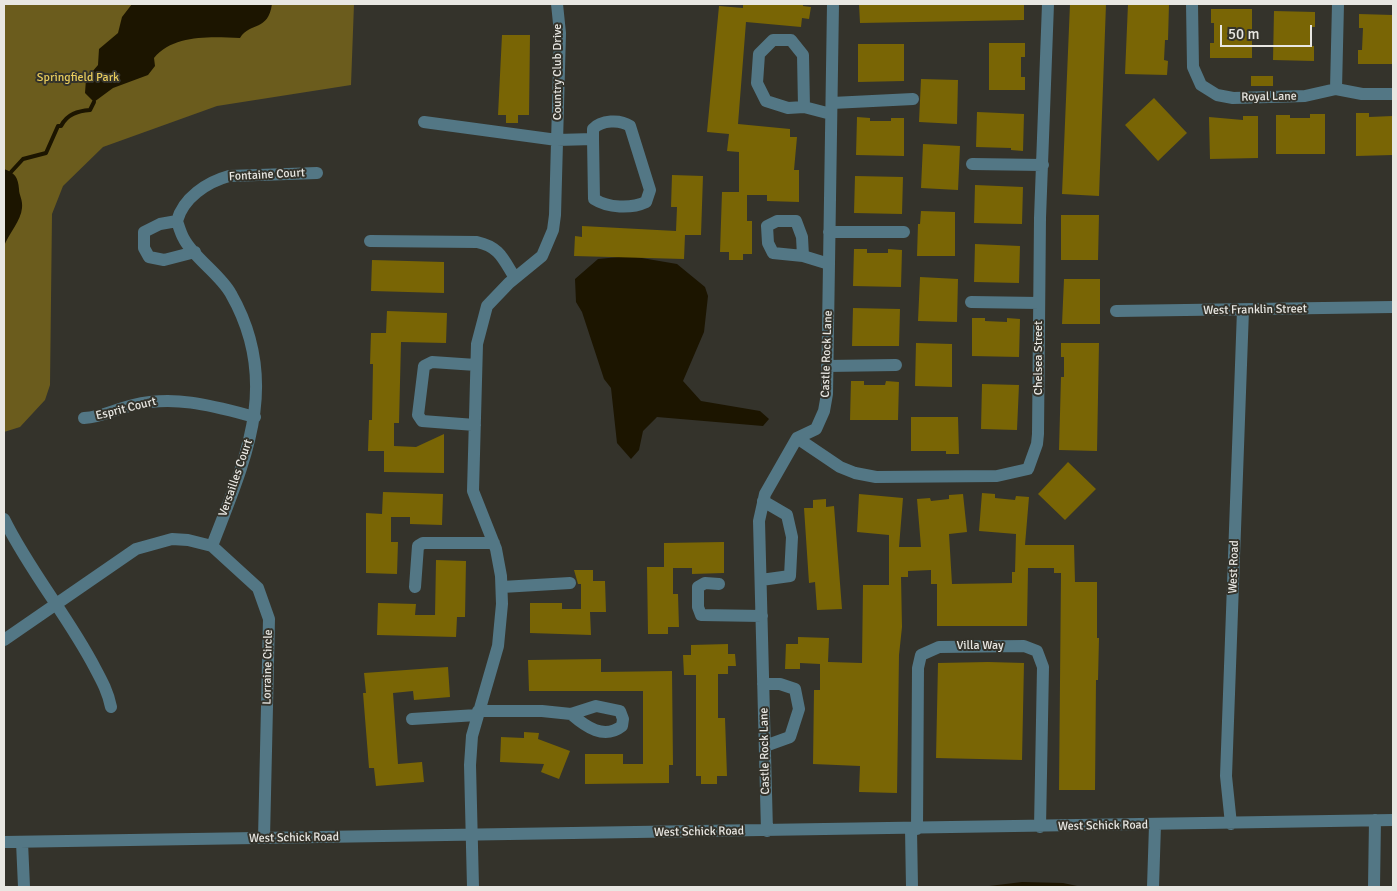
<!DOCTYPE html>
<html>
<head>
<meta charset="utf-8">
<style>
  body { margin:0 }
  #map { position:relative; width:1397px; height:891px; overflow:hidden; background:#34332b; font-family:Signika,sans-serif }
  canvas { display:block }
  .frame { position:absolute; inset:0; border:5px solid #e8e7e2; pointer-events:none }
  .scale { position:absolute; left:1220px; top:25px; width:92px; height:22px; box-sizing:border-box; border:2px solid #e8e7e2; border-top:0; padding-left:6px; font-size:15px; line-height:18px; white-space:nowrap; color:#e8e7e2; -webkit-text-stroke:4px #34332b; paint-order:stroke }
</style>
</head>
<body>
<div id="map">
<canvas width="1397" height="891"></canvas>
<div class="frame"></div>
<div class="scale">50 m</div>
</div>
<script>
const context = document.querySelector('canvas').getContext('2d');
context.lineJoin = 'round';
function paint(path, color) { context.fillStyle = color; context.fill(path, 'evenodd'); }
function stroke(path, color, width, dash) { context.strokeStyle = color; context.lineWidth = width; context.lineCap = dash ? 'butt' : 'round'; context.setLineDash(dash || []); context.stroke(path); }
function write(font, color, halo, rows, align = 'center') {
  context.font = font + ' Signika,sans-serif'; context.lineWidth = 4; context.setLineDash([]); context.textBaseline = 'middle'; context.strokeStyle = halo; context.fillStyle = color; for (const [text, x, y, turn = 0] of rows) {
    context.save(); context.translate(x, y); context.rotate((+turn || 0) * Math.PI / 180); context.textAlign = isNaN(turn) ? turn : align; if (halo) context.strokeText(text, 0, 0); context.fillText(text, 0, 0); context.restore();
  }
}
paint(new Path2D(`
  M 4,4 L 354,4 L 351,85 L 217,106 L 103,147 L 63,186 L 52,214 L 50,385 L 45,400 L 20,427 L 4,432 Z`), '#6b5c1d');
paint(new Path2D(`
  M 132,4 L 272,4 C 268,32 251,21 240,38 C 211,37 174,34 154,58 L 155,66 L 148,75 L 113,88 L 94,102 L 85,93 L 86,79 L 98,65 L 99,49 L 118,33 L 122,17 Z
  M 4,169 C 15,173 18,177 19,189 C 19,195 23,200 22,208 C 21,221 9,233 4,246 Z
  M 630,256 L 677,264 L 705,287 L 708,296 L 704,332 L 683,381 L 701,401 L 760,411 L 769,419 L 763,426 L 657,417 L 643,431 L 639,450 L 631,459 L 617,443 L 611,388 L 604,379 L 582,312 L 576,302 L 575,279 L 598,259 Z
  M 1022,882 L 1063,883 L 1082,887 L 981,887 Z`), '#1c1500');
stroke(new Path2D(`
  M 11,172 L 23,159 L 46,153 L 58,126 L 61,126 C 67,114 78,111 90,110 L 94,102`), '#1c1500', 4);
paint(new Path2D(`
  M 743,4 L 803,4 L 803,6 L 811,7 L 809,19 L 802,18 L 801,27 L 746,22 L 738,124 L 790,129 L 790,137 L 797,137 L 794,170 L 799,170 L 799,202 L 767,201 L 767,195 L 747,195 L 747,221 L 752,221 L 752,254 L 743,254 L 743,260 L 729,260 L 729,252 L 720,252 L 722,192 L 739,192 L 739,152 L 727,151 L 729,134 L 707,132 L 719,6 L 743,8 Z
  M 859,4 L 1024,4 L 1024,20 L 860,23 Z
  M 1070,4 L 1106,4 L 1099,196 L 1062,194 Z
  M 1128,4 L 1169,4 L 1168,40 L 1165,40 L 1164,60 L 1168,61 L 1167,75 L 1125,74 Z
  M 1211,9 L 1252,9 L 1252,58 L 1210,58 L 1210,43 L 1214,43 L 1214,23 L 1211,23 Z
  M 1274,11 L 1315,12 L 1315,27 L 1311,27 L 1311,46 L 1314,46 L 1314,61 L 1273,60 Z
  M 1359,14 L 1393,15 L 1393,64 L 1358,64 L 1358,50 L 1362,50 L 1363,28 L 1359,28 Z
  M 502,35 L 530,35 L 529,115 L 518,115 L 518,123 L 506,123 L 506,115 L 498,115 Z
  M 989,43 L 1025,43 L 1025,57 L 1021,57 L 1021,77 L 1025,77 L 1025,90 L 989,90 Z
  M 858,44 L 904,44 L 904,81 L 858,82 Z
  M 1251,76 L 1273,76 L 1273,86 L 1251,86 Z
  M 921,79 L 958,80 L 957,124 L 919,122 Z
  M 1154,98 L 1187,133 L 1158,161 L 1125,125 Z
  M 977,112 L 1024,114 L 1023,151 L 1011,150 L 1011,148 L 976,147 Z
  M 1356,113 L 1369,113 L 1369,117 L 1393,116 L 1393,155 L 1356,156 Z
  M 1310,114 L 1325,114 L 1325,154 L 1276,154 L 1276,115 L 1290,115 L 1290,118 L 1310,118 Z
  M 1243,116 L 1258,116 L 1258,158 L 1210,159 L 1209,117 L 1243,120 Z
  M 857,117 L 870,118 L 870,121 L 891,121 L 891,118 L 904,118 L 904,156 L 856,155 Z
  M 923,144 L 960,146 L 958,190 L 921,188 Z
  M 672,175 L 703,176 L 701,235 L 685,235 L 684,259 L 574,256 L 575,236 L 582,237 L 582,226 L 676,231 L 677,207 L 671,207 Z
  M 855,176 L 903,177 L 902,214 L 854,213 Z
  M 975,185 L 1023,187 L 1022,224 L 974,223 Z
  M 921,211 L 955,212 L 955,256 L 917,256 L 918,224 L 920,224 Z
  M 1061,215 L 1099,215 L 1098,260 L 1061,260 Z
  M 975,244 L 1020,246 L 1019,283 L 974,282 Z
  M 854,249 L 867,249 L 867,253 L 888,253 L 888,249 L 902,250 L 901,287 L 853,286 Z
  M 372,260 L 444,262 L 444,293 L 371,291 Z
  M 920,277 L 958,279 L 957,322 L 918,321 Z
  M 1064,279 L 1100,279 L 1100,324 L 1062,324 Z
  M 853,308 L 900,309 L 899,346 L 852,346 Z
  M 387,311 L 447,313 L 446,343 L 401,342 L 399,423 L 394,423 L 394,446 L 416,447 L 444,434 L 444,473 L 384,472 L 384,451 L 368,451 L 369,420 L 372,420 L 373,364 L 370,364 L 371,333 L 386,333 Z
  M 972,318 L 985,318 L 985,321 L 1007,322 L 1007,318 L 1020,319 L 1019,357 L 972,356 Z
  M 916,343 L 952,344 L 952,387 L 915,386 Z
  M 1061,343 L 1099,343 L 1097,451 L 1059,450 L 1061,377 L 1064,377 L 1064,357 L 1061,357 Z
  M 851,381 L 864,381 L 864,385 L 885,385 L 886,381 L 899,382 L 898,420 L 850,420 Z
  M 982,384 L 1019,385 L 1017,430 L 981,429 Z
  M 911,417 L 958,417 L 959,454 L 946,454 L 946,451 L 911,451 Z
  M 1068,462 L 1096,489 L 1065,520 L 1038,494 Z
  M 383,492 L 443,494 L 442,525 L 410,524 L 410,517 L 391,517 L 391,542 L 398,542 L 397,574 L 366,573 L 366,513 L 382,514 Z
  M 982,493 L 995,494 L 995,498 L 1015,500 L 1016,496 L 1029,497 L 1025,545 L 1074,545 L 1075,582 L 1097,582 L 1097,638 L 1099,638 L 1098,680 L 1096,680 L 1095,790 L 1059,790 L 1061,573 L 1054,573 L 1054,568 L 1028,568 L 1027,626 L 937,626 L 937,584 L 931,584 L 931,570 L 908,571 L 908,577 L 901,577 L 902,627 L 899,655 L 897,793 L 859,792 L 860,766 L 813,764 L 814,690 L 820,690 L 820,664 L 800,663 L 800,669 L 785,669 L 786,644 L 798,644 L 798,637 L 829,638 L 828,662 L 862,663 L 863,585 L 889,585 L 889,535 L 857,532 L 859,494 L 903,498 L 899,547 L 921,547 L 917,499 L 930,498 L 931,501 L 949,499 L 949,495 L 963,494 L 967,532 L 949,534 L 952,584 L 1012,583 L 1012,572 L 1015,572 L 1016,534 L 979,531 Z
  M 826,499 L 826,507 L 834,506 L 842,609 L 817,610 L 815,582 L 809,583 L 804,508 L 813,508 L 813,500 Z
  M 724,542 L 724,573 L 692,574 L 692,568 L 673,568 L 673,594 L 678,594 L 679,627 L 668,627 L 668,634 L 648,634 L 647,567 L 664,567 L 664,543 Z
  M 436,560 L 466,561 L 465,617 L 457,617 L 456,637 L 377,635 L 378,603 L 416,604 L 415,615 L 435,615 Z
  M 574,570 L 593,570 L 593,581 L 605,581 L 606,612 L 590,612 L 591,635 L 530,633 L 530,603 L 562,603 L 562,609 L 581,609 L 581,584 L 578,584 Z
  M 728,644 L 728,654 L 735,654 L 736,666 L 728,666 L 728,674 L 718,674 L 718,718 L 725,718 L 727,776 L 717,776 L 717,784 L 701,784 L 701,776 L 696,776 L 696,675 L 684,675 L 683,655 L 691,655 L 691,645 Z
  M 601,659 L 601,672 L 672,671 L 673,765 L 669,765 L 669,783 L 585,784 L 585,754 L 623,754 L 623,764 L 643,764 L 643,691 L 529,691 L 528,660 Z
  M 988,662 L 1024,663 L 1022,760 L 936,758 L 938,663 Z
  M 448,667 L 450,697 L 414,700 L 413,691 L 393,693 L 398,764 L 422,762 L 424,782 L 376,786 L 374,768 L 369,768 L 363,693 L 366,693 L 364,673 Z
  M 524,732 L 539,733 L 538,739 L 570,751 L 559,779 L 541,772 L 544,764 L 500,762 L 501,737 L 524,738 Z`), '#796505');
stroke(new Path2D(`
  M 1192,4 L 1193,67 L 1201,85 L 1217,95 L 1233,98 L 1305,96 L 1336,89 L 1362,94 L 1393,94
  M 1336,89 L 1338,4
  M 832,103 L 913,99
  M 804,107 L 803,55 L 791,40 L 773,40 L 759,54 L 757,83 L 766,101 L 788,108 L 804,107 L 831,114
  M 424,122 L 557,140 L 593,139 L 594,199 C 608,208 631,209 646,202 L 650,190 L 630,126 C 620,119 601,120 593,129 L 593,139
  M 972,164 L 1043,165
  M 177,221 C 179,227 181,234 184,239 C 193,257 221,275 231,294 C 282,383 245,460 212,546
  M 177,221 C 183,198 207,182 229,176 L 317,173
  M 177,221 L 160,224 L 144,232 L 144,248 L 149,257 L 164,260 L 195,252
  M 829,232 L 904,232
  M 370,241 L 477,242 C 500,247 503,259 515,278
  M 803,256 L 802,237 L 796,221 L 777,221 L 767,226 L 768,243 L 773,253 L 803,256 L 829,264
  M 971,302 L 1039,303
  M 1116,311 L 1393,307
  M 827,366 L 896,365
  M 84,418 C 102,417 116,409 133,405 C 176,395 213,406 255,417
  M 475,425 L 422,421 L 418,415 L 424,366 L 432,362 L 476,365
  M 797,438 L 840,467 L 855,473 L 876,477 L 997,476 L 1028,469 L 1037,444 L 1038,434 L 1040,218 L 1048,4
  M 4,519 C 30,572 68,616 95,668 C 102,681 108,692 111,707
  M 761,580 L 790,576 L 792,537 L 787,515 L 763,501
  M 719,584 L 705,583 L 698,587 L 698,607 L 701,615 L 762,616
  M 415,587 L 418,546 L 423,543 L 494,543
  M 502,587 L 570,583
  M 4,640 L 136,549 L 172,539 L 188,540 L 212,546 L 258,588 L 269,619 L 264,838
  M 763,684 L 780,684 L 795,689 L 799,709 L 790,737 L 765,746
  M 478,711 L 542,711 L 571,714 L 596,706 L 620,711 L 623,719 L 622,726 C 604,740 586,727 571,714
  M 412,719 L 477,715
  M 1231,824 L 1226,776 L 1243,310
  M 911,829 L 912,887
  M 917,829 L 918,668 L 921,655 L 939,647 L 1024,646 L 1037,651 L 1043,667 L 1040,827
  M 767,831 L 759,521 L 765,494 L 797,438 L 816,429 L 824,411 L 827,394 L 833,4
  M 4,842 L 1393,820
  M 22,842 L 24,887
  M 473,887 L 470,765 L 472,736 L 498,646 L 502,604 L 501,576 L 496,549 L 473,491 L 477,344 L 487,306 L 509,283 L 542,256 L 553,230 L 555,215 L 560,33 L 557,4
  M 1153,887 L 1155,825
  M 1374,887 L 1375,820`), '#537785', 12);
write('12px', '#e8e7e2', '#34332b', [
  ["Country Club Drive",558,72,-90],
  ["Royal Lane",1269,97,-1],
  ["Fontaine Court",267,175,-3],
  ["West Franklin Street",1255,310,-1],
  ["Castle Rock Lane",827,354,-88],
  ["Chelsea Street",1039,358,-90],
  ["Esprit Court",126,409,-14],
  ["Versailles Court",236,478,-71],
  ["West Road",1234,567,-88],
  ["Villa Way",980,646],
  ["Lorraine Circle",268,667,-89],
  ["Castle Rock Lane",765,751,-91],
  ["West Schick Road",1103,826,-1],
  ["West Schick Road",699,832,-1],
  ["West Schick Road",294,838,-1]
]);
write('12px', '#e7cb5c', '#34332b', [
  ["Springfield Park",78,78]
]);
</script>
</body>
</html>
